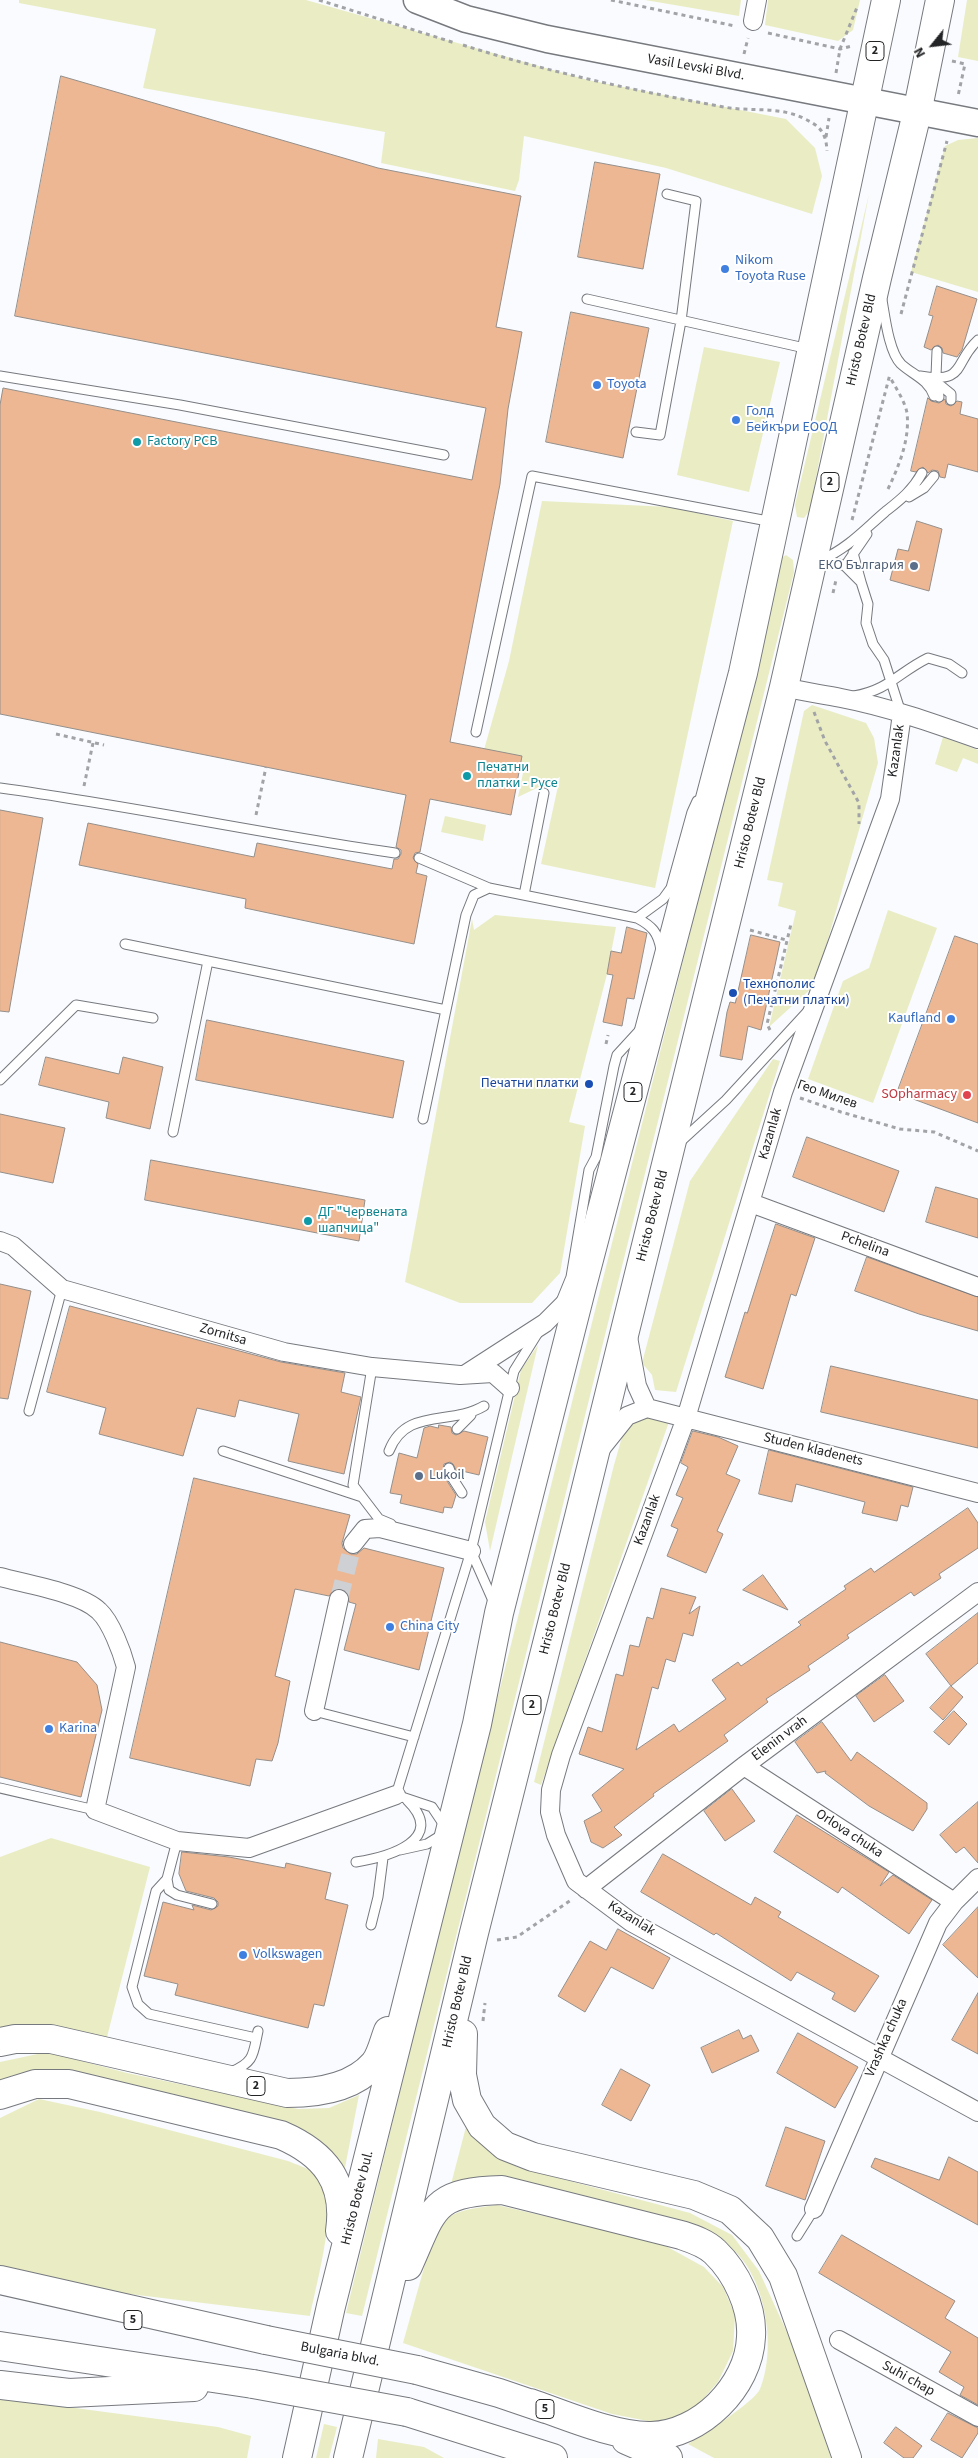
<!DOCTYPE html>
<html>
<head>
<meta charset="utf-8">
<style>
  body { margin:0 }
  #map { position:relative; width:978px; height:2458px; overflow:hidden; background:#f9fbff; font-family:"Source Sans 3",sans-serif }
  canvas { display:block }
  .north { position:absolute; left:908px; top:20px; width:50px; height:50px; -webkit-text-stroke:4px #fff; paint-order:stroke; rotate:241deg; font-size:14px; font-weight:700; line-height:20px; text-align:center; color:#232426 }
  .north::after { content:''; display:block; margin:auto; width:18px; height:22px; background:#232426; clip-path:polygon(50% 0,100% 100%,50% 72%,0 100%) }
</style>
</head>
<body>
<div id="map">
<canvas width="978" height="2458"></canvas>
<div class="north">N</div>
</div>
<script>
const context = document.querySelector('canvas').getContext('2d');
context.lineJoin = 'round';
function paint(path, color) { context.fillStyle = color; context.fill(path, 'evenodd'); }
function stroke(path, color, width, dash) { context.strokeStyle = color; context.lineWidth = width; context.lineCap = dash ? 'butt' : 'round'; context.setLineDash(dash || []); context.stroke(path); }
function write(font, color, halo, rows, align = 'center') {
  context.font = font + ' "Source Sans 3",sans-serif'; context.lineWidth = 4; context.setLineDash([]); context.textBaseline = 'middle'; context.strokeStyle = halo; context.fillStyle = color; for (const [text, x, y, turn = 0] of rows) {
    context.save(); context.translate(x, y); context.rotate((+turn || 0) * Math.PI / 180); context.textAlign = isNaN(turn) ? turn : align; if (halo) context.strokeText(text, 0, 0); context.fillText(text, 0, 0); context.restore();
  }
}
paint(new Path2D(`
  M 19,0 L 306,0 L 588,80 L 786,119 L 815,148 L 822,176 L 812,214 L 666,168 L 524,136 L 519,180 L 515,191 L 381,163 L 385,132 L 143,88 L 156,29 L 19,3 Z
  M 645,0 L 741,0 L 739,16 Z
  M 768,0 L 860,0 L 853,30 L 838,41 L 765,25 Z
  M 967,0 L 978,0 L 978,61 L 958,57 Z
  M 978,138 L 978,292 L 911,272 L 945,146 L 958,140 Z
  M 869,194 L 810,510 L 804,518 L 797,517 L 795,505 Z
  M 704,347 L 780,362 L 749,492 L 677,475 Z
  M 542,501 L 670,507 L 733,521 L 655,888 L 541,864 L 560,777 L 518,797 L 523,773 L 480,764 L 509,661 Z
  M 786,555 L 793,560 L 794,572 L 362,2316 L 346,2313 L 447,1899 L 690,933 L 778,567 L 781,558 Z
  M 812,705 L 866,723 L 874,738 L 878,763 L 815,985 L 769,1027 L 796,911 L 778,906 L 783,883 L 767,880 L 804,711 Z
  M 943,737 L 978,750 L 978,764 L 963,758 L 957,772 L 935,764 Z
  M 445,816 L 486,825 L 483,841 L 441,832 Z
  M 888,910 L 937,928 L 873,1103 L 808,1079 L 843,981 L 869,968 Z
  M 495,915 L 616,927 L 607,974 L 569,1122 L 585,1126 L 560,1273 L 532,1303 L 460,1303 L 405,1282 L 472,919 L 474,930 Z
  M 773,1059 L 780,1061 L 676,1392 L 655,1390 L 652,1375 L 642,1363 L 690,1181 Z
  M 538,1345 L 490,1551 L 485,1522 L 521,1370 Z
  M 644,1413 L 670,1419 L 541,1785 L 534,1782 L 614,1465 L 624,1430 Z
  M 51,1838 L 150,1867 L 106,2041 L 0,2032 L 0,1857 Z
  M 47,2052 L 127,2073 L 298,2109 L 329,2108 L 359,2095 L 343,2178 L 163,2098 L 70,2070 L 30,2073 L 0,2081 L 0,2062 Z
  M 39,2099 L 100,2112 L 288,2161 C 302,2167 319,2171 325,2186 C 336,2213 316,2286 310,2316 L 39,2283 L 3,2267 L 0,2265 L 0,2118 Z
  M 467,2123 L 496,2154 L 517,2167 L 690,2213 L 732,2235 L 759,2271 L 795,2350 L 831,2458 L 714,2458 L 688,2444 C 703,2435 754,2402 760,2389 C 777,2349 766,2276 731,2248 C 705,2227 672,2220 641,2212 C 602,2201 563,2190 523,2183 C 512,2181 498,2176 486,2176 C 475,2176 461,2184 450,2188 Z
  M 497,2205 L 662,2244 L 704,2267 L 723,2287 L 735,2315 L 733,2351 L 718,2382 L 697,2406 L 679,2416 L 653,2422 L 612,2414 L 403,2343 L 434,2232 C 449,2209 471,2209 497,2205 Z
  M 0,2398 L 218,2427 L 251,2436 L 247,2458 L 0,2458 Z
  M 324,2424 L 337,2427 L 329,2458 L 316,2458 Z
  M 378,2439 L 424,2447 L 444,2458 L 376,2458 Z`), '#eaedc4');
const building = new Path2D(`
  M 61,76 L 378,168 L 521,196 L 496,327 L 522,332 L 508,409 L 500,484 L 450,742 L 522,756 L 511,815 L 430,799 L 420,852 L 415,853 L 413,858 L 418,864 L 416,873 L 427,876 L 414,944 L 245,908 L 246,899 L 79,865 L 88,823 L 254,857 L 257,843 L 392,869 L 394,859 L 398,859 L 401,854 L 401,850 L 396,847 L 406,795 L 0,714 L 0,405 L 3,388 L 472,480 L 486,408 L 15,316 Z
  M 595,162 L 660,174 L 643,269 L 578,257 Z
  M 937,286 L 977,299 L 962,350 L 957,357 L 943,353 L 942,348 L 938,345 L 931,350 L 924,347 L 933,316 L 929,315 Z
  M 571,312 L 649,328 L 623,458 L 546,442 Z
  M 928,398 L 931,401 L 939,403 L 945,399 L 946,404 L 951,406 L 957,401 L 962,402 L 960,414 L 978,419 L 978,472 L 948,464 L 945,478 L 940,477 L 938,471 L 932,470 L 928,473 L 923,467 L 916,472 L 911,471 Z
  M 917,521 L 942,529 L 929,591 L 890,580 L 898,549 L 908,551 Z
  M 0,810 L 43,818 L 9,1012 L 0,1011 Z
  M 627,927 L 647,933 L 634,999 L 627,998 L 622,1026 L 603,1022 L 613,975 L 607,974 L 611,951 L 621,953 Z
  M 751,935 L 780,942 L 761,1030 L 748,1026 L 742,1060 L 720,1056 L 727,1012 L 730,1002 L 735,1003 Z
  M 955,936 L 978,944 L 978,1123 L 897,1093 Z
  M 207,1020 L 404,1061 L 393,1118 L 196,1080 Z
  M 46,1057 L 119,1074 L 123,1057 L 163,1067 L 150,1129 L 106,1118 L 109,1102 L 39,1085 Z
  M 0,1114 L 65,1128 L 53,1183 L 0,1172 Z
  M 807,1137 L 899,1171 L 884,1212 L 793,1177 Z
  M 151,1160 L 365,1200 L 359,1241 L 145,1200 Z
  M 936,1187 L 978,1199 L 978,1238 L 926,1222 Z
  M 776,1224 L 815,1238 L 796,1296 L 791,1294 L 763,1389 L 725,1377 L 745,1312 L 747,1313 Z
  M 867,1257 L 978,1297 L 978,1331 L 919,1314 L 855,1291 Z
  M 0,1284 L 31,1291 L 8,1399 L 0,1398 Z
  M 70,1306 L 281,1362 L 345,1373 L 341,1392 L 361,1397 L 344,1474 L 288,1461 L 299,1414 L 239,1400 L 235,1417 L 197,1408 L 183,1456 L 99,1434 L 106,1408 L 47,1392 Z
  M 831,1366 L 978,1400 L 978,1448 L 821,1412 Z
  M 439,1425 L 451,1427 L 452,1433 L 456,1435 L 464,1431 L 488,1437 L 479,1475 L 462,1471 L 460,1478 L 453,1464 L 450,1462 L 444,1464 L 443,1470 L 447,1481 L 456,1495 L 452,1508 L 444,1507 L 443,1513 L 400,1503 L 402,1495 L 390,1493 L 399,1453 L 417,1458 L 424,1428 L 430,1426 L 438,1428 Z
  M 693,1431 L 718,1437 L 738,1446 L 726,1474 L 740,1480 L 717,1531 L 723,1534 L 706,1573 L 667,1556 L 678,1529 L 671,1526 L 683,1498 L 676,1495 L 688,1467 L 681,1463 Z
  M 769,1450 L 913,1487 L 908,1507 L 901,1505 L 897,1521 L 862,1513 L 865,1502 L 796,1484 L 792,1502 L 759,1494 Z
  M 194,1478 L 350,1515 L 342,1543 L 343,1548 L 351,1554 L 357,1554 L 364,1548 L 444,1568 L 419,1670 L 344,1650 L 356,1604 L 349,1602 L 346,1591 L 335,1589 L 329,1596 L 295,1589 L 275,1676 L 290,1681 L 278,1743 L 272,1761 L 256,1759 L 250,1786 L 130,1758 Z
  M 968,1508 L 978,1523 L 978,1548 L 939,1574 L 941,1578 L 914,1596 L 911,1592 L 847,1635 L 849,1638 L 808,1666 L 810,1670 L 766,1699 L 768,1702 L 724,1735 L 728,1741 L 653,1794 L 654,1796 L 614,1827 L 622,1835 L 603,1848 L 591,1842 L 584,1821 L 602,1811 L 592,1795 L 624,1769 L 579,1754 L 588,1727 L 602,1732 L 616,1674 L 623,1676 L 630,1645 L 639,1647 L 647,1617 L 653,1619 L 661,1588 L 696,1597 L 689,1614 L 700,1606 L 693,1636 L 683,1633 L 675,1662 L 666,1659 L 658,1689 L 652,1687 L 636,1750 L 674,1724 L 679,1732 L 726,1699 L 712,1680 L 738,1662 L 741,1666 L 801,1625 L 798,1622 L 846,1589 L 844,1586 L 871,1568 L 874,1572 Z
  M 763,1575 L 788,1610 L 743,1590 Z
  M 978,1613 L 978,1663 L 951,1686 L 926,1654 Z
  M 0,1642 L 77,1662 L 97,1685 L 102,1710 L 81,1797 L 0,1777 Z
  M 885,1675 L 904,1701 L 874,1722 L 856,1696 Z
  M 951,1686 L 963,1697 L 943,1720 L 930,1708 Z
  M 954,1711 L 967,1724 L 949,1745 L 934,1732 Z
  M 822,1722 L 851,1761 L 857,1752 L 927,1803 L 927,1809 L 913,1831 L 869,1806 L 825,1773 L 826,1771 L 817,1773 L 795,1742 Z
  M 732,1789 L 755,1821 L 725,1841 L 704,1811 Z
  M 978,1802 L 978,1863 L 964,1847 L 956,1853 L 940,1835 Z
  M 797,1815 L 889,1872 L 880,1886 L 893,1875 L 932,1900 L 909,1934 L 842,1887 L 838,1893 L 774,1852 Z
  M 182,1852 L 229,1857 L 285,1868 L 286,1863 L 331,1873 L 325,1899 L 348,1905 L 324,2006 L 314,2004 L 308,2028 L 175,1995 L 178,1984 L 144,1976 L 163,1902 L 194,1910 L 192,1905 L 211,1910 L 218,1906 L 218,1902 L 214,1898 L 186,1891 L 179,1874 Z
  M 663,1854 L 751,1905 L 755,1897 L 781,1912 L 778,1917 L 879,1976 L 855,2012 L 832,1999 L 835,1993 L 797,1972 L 791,1981 L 716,1933 L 714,1935 L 641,1892 Z
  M 978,1907 L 978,1978 L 943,1945 Z
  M 618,1929 L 670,1958 L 653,1989 L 611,1967 L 585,2012 L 558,1996 L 590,1941 L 606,1950 Z
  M 978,1993 L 978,2054 L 952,2040 Z
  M 739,2030 L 743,2039 L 751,2035 L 759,2051 L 712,2073 L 701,2048 Z
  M 798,2033 L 858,2067 L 835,2108 L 777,2073 Z
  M 621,2069 L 650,2085 L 631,2121 L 602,2105 Z
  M 786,2127 L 825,2141 L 805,2200 L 766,2186 Z
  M 949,2157 L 978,2172 L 978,2225 L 871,2167 L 875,2158 L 939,2180 Z
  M 842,2235 L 955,2301 L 945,2318 L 978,2338 L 978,2405 L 960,2395 L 964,2387 L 939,2372 L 951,2352 L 819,2273 Z
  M 948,2413 L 978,2428 L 978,2433 L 962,2458 L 931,2440 Z
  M 896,2427 L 922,2446 L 913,2458 L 904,2458 L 884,2443 Z`);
paint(building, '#eeb793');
stroke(building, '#948f8b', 1);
stroke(new Path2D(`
  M 339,1599 L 353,1544`), '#ced0d4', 18, [18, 9]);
const lane = new Path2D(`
  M 587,299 L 809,349
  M 882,300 C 885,317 889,352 901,364 C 913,375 928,379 934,396
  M 937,351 L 936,376 L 939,397
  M 0,376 L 180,405 L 444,455
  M 920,376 C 967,384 953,363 978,340
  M 935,381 L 951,394 L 951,400
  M 636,432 L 660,435 L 681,321 L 696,201 L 667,194
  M 909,497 L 924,488 L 934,476
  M 853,553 L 861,582
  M 821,558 L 845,566 L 867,534
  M 823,559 C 848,548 865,529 885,512 C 900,500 912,491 922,473
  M 845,566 L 861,582 L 868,604 L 866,623 L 873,644 L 884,660 L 901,713
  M 854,696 C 889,690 899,672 928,658 L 949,664 L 962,673
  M 476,732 L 532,476 L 773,522
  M 0,788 C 132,806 263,834 395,853
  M 419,858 L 489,888 L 637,918 C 652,926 658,932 661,950
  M 524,895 L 544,793
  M 637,918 L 663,899 L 671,888 L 692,812 L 697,801
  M 125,944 L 446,1010
  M 0,1080 L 76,1005 L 153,1018
  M 423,1119 L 466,915 L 474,895 L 489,888
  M 173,1132 L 208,961
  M 679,1143 L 726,1100 L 808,1011
  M 562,1299 L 571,1277 L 589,1170 L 596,1157 L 614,1066 L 617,1055 L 639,1031
  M 372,1367 L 353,1485 L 379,1519 L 391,1524
  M 29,1411 L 62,1289
  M 457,1429 L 471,1415
  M 223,1451 L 362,1497
  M 389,1451 C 406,1407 450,1426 484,1406
  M 449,1468 L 453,1479 L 462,1493
  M 471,1551 L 494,1603
  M 314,1711 L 414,1737
  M 0,1788 L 95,1810
  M 177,1841 L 167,1879 L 169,1890 L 177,1895 L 212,1904
  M 400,1850 L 427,1844 L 448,1831 L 432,1807 L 396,1795 L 471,1551 L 514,1371 L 537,1334
  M 356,1862 C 388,1857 448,1840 407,1800
  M 167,1879 L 156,1891 L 132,1987 L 138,2004 L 149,2014 L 256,2038
  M 371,1925 L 378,1897 L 383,1858
  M 231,2072 C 255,2062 253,2054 258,2031
  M 797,2236 L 814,2209`);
const street = new Path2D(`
  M 753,21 L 757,0
  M 784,687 C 803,692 822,694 841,698 C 888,707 933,723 978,739
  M 902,714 L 890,799 L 783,1092 L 686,1418 L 561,1755 L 551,1790 L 550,1812 L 556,1835 L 576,1881 L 631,1922 L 978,2112
  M 751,1203 L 978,1287
  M 0,1241 L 13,1246 L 62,1289 L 284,1352 L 372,1367 L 460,1375 L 493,1373 L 510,1388
  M 628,1337 L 637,1386 L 647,1408
  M 466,1374 L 545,1323 L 580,1288
  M 647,1408 L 978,1493
  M 599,1451 L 627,1416 L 647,1408
  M 353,1544 L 365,1529 L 380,1528 L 471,1551
  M 0,1577 C 26,1584 81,1593 99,1611 C 111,1622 122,1652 126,1667 L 95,1810 L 177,1841 L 249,1848 L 396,1795
  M 314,1711 L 339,1599
  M 744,1766 L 954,1902
  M 586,1889 L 744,1766 L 978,1592
  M 814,2209 L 938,1923 L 954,1902 L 978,1878
  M 839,2340 L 978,2417`);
const secondary = new Path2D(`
  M 417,0 L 466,19 L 547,39 L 978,123`);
const highway = new Path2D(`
  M 463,2034 L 462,2075 L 467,2100 L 482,2126 L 505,2146 L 533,2157 L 694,2195 L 730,2210 L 760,2238 L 783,2276 L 847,2458
  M 0,2042 L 15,2039 L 51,2039 L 287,2093 C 317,2093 353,2088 374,2064 C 381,2056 384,2041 388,2031
  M 0,2095 L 35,2084 L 69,2084 L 281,2135 C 325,2154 347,2182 340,2231
  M 408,2266 C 434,2208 432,2192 502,2190 L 681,2235 C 693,2239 706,2243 715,2252 C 736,2272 753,2307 751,2337 C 749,2387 700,2435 651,2436 C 615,2437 565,2415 530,2403
  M 0,2280 L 266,2340
  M 0,2346 L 253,2384
  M 417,2370 L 499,2393 L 546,2409
  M 0,2385 L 69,2393 L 194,2387
  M 407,2412 L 553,2458
  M 626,2440 L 668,2458
  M 297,2458 L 331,2306 L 477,1724 L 499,1613 L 582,1286 L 743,673 L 886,0
  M 348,2458 L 474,1933 L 579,1517 L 784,687 L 877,278 L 917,113 L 940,0`);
stroke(lane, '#76797e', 11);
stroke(street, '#76797e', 20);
stroke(secondary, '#76797e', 29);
stroke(highway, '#76797e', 30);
stroke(new Path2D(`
  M 319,0 L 455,43
  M 611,0 L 735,26
  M 768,33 L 840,49 L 852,46
  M 463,45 C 548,72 637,91 724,107 C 750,112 778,106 803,118 C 820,126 826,132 827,151
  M 744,54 L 748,38
  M 952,61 L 965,64 L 958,96
  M 836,73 L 840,49 L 858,5
  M 826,137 L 829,118
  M 901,314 L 947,141
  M 888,489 C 899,466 910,439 907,413 C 905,401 895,387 890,377
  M 852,520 L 890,374
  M 833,593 L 836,580
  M 814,712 L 825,741 L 859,803 L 859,824
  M 56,734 L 104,745
  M 84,786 L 93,743
  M 256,815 L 266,767
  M 750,930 L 786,940
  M 770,1030 L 767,1024 L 791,924 L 789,924
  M 606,1044 L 608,1035
  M 800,1098 L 841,1112 L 900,1129 L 934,1132 L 978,1151
  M 497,1940 L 517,1937 L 571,1900
  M 483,2021 L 485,2003`), '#a1a3a6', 3, [4, 4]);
stroke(lane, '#fff', 9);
stroke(street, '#fff', 18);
stroke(secondary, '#fff', 26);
stroke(highway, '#fff', 28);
const highwayBridge = new Path2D(`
  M 266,2340 L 417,2370
  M 253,2384 L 407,2412`);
stroke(highwayBridge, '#76797e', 30, []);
stroke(highwayBridge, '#fff', 28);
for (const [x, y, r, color] of [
  [725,269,5,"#3f7fe0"],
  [597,385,5,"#3f7fe0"],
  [736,420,5,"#3f7fe0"],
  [137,442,5,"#0f9aa8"],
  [914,566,5,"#5c6f8a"],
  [467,776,5,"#0f9aa8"],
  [733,993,5,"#1a4fb4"],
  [951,1019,5,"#3f7fe0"],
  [589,1084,5,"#1a4fb4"],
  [967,1095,5,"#e0444e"],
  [308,1221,5,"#0f9aa8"],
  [419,1476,5,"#5c6f8a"],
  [390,1627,5,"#3f7fe0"],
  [49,1729,5,"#3f7fe0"],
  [243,1955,5,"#3f7fe0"]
]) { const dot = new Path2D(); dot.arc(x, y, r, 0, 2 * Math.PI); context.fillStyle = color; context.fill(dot); stroke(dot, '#fff', 2); }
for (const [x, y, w] of [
  [875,51,18],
  [830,482,18],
  [633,1092,18],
  [532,1705,18],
  [256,2086,18],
  [133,2320,18],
  [545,2409,18]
]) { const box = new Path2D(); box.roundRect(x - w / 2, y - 9.5, w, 19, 4); context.fillStyle = '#fff'; context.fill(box); stroke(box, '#232426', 1); }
write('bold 12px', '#232426', null, [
  ["2",875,51],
  ["2",830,482],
  ["2",633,1092],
  ["2",532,1705],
  ["2",256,2086],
  ["5",133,2320],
  ["5",545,2409]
]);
write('14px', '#232426', '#fff', [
  ["Vasil Levski Blvd.",696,68,10],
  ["Hristo Botev Bld",862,340,-77],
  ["Kazanlak",897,751,-82],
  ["Hristo Botev Bld",751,823,-76],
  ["Гео Милев",827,1095,19],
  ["Kazanlak",771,1134,-74],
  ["Hristo Botev Bld",653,1216,-76],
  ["Pchelina",865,1245,20],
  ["Zornitsa",223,1335,16],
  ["Studen kladenets",813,1450,14],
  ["Kazanlak",648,1520,-70],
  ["Hristo Botev Bld",556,1609,-76],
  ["Elenin vrah",780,1739,-37],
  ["Orlova chuka",849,1834,33],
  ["Kazanlak",631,1919,32],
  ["Hristo Botev Bld",458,2002,-77],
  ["Vrashka chuka",887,2038,-66],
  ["Hristo Botev bul.",358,2198,-76],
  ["Bulgaria blvd.",340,2355,11],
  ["Suhi chap",908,2379,29]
]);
write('14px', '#366cbe', '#fff', [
  ["Nikom",735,261],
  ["Toyota Ruse",735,277],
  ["Toyota",607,385],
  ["Голд",746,412],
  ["Бейкъри ЕООД",746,428],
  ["Kaufland",941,1019,"right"],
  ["China City",400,1627],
  ["Karina",59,1729],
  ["Volkswagen",253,1955]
], 'left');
write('14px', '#0d838f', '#fff', [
  ["Factory PCB",147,442],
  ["Печатни",477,768],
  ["платки - Русе",477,784],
  ["ДГ \"Червената",318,1213],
  ["шапчица\"",318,1229]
], 'left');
write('14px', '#4e5e75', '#fff', [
  ["ЕКО България",904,566],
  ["Lukoil",429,1476,"left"]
], 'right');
write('14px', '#164399', '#fff', [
  ["Технополис",743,985],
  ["(Печатни платки)",743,1001],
  ["Печатни платки",579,1084,"right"]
], 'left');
write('14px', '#be3a42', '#fff', [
  ["SOpharmacy",957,1095]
], 'right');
</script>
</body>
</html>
